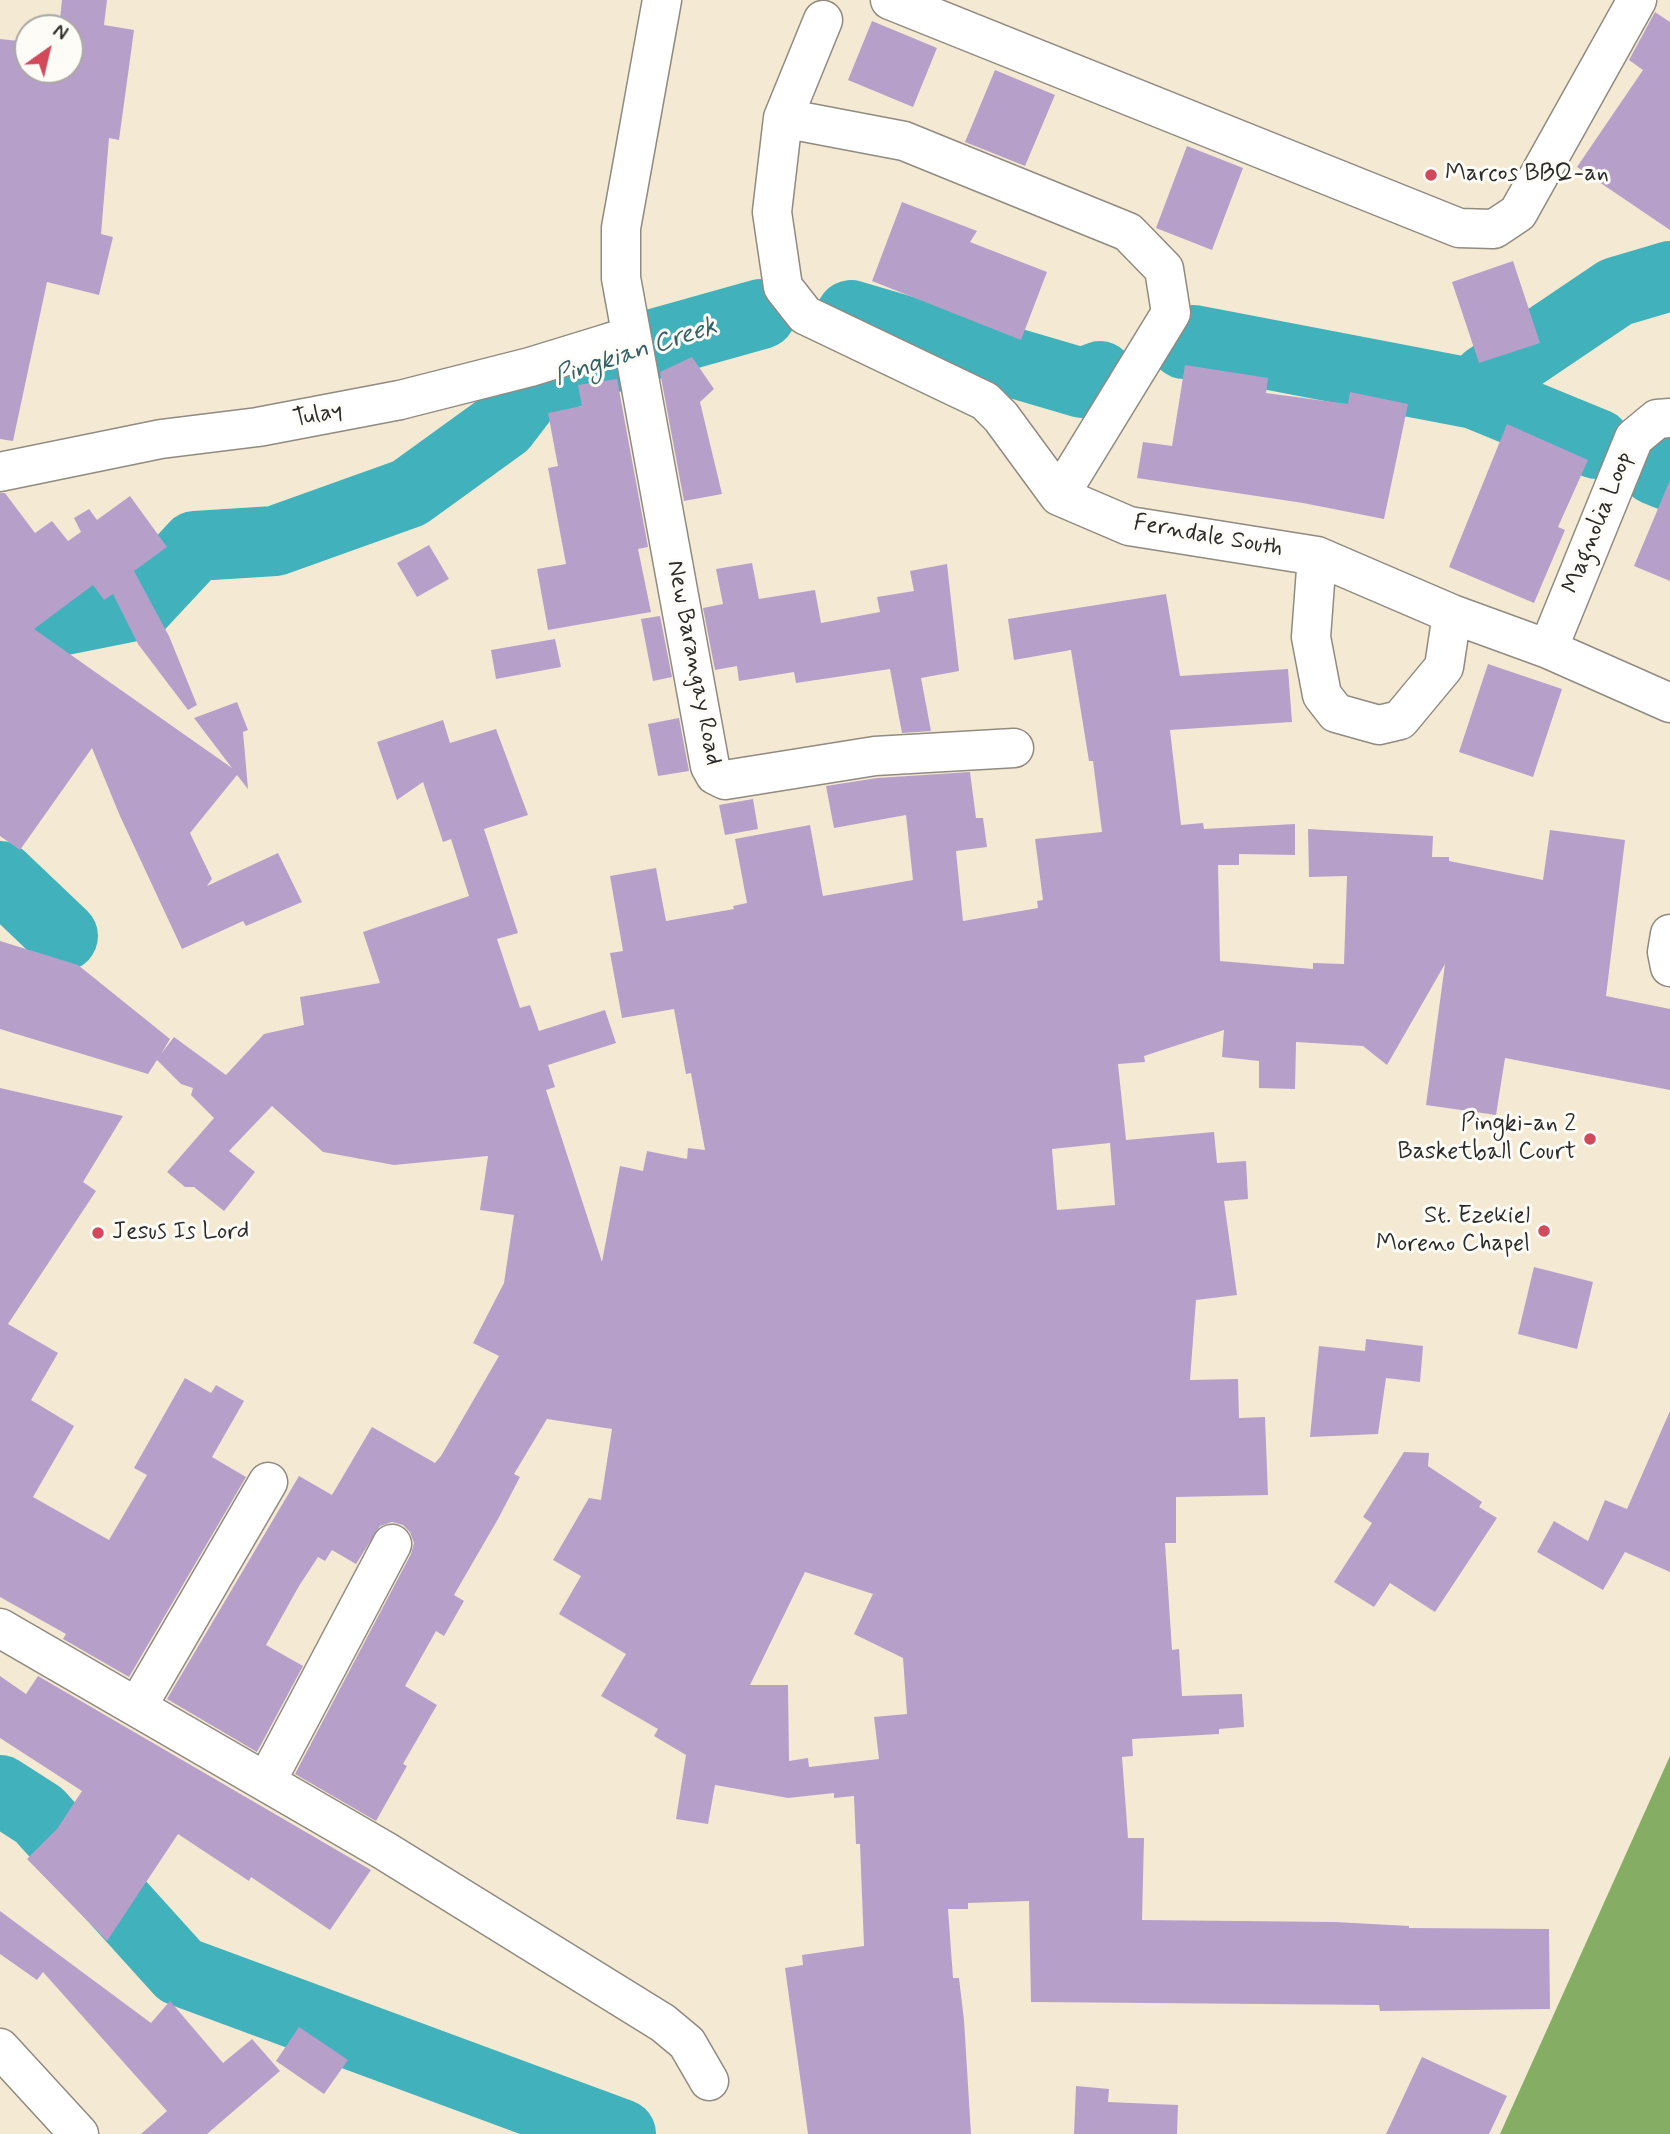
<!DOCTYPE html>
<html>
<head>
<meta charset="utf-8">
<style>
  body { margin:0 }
  #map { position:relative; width:1670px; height:2134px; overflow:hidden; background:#f4ead4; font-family:Mynerve,sans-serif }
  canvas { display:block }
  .north { position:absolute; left:14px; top:14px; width:70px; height:70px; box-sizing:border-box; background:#fdfcf7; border:2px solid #a9a8a5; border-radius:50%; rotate:34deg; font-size:19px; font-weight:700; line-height:28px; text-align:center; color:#2b2b2b }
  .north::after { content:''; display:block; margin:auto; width:24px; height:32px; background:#d1495b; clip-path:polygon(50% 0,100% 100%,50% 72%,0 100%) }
</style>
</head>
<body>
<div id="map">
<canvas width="1670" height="2134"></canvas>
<div class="north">N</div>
</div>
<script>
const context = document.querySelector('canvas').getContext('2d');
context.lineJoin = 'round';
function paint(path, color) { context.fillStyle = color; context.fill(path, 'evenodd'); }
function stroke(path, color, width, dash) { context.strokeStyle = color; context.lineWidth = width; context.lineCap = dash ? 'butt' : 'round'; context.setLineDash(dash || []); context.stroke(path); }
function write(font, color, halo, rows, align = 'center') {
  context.font = font + ' Mynerve,sans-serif'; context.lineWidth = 6; context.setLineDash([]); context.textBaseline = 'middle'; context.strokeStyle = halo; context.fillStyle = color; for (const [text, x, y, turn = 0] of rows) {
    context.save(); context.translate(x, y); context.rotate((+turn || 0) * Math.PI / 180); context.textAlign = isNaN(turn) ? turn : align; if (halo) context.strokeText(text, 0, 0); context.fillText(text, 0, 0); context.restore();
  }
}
paint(new Path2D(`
  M 1670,1756 L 1670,2134 L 1500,2134 Z`), '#85ad63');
stroke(new Path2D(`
  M 851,315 L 1082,383 L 1100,376
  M 1184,344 L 1193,340 L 1475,394 L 1597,444
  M 1475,394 L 1487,379 L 1616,292 L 1670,276
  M 1655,470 L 1670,476
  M 0,633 L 140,605 L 195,546 L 275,541 L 409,493 L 503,425 L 532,387 L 629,351 L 761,314
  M 0,876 L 63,936
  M 0,1790 L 39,1815 L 180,1971 L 621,2134`), '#41b1bc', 70);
paint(new Path2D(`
  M 62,0 L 107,0 L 104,25 L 134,30 L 119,140 L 109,138 L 101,234 L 113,237 L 99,295 L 47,282 L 13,441 L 0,439 L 0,39 L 28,42 L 28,70 L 70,70 L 70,28 L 59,28 Z
  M 1655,12 L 1670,22 L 1670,230 L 1577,167 L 1643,70 L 1629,60 Z
  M 872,21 L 937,48 L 913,107 L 848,80 Z
  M 995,70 L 1055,95 L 1025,166 L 965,142 Z
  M 1187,146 L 1243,168 L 1212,250 L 1156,228 Z
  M 902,202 L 977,231 L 970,242 L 1047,272 L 1021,340 L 872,281 Z
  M 1513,261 L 1540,343 L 1479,363 L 1452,282 Z
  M 692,357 L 714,389 L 700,402 L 722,494 L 684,501 L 660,372 Z
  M 1185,365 L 1268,378 L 1266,393 L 1348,404 L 1350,392 L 1408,404 L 1384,519 L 1303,503 L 1137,478 L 1143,442 L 1172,446 Z
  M 617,379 L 648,547 L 638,549 L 651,612 L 548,630 L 537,569 L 566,564 L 548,468 L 558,466 L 548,413 L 582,406 L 578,385 Z
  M 1507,424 L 1588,460 L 1558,527 L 1565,530 L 1534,603 L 1449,567 Z
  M 1670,480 L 1670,581 L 1634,566 Z
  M 0,493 L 5,493 L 35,533 L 52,521 L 68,541 L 81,532 L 74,518 L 89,509 L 97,520 L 130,496 L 167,547 L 134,571 L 169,636 L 197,705 L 188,710 L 138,644 L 113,594 L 104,600 L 93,585 L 34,629 L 232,768 L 194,718 L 237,702 L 248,730 L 243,732 L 248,789 L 237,775 L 190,833 L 212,879 L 207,886 L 278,853 L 302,902 L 246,926 L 243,921 L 182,949 L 120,816 L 92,748 L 20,850 L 0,836 Z
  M 429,545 L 449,579 L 417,597 L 397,563 Z
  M 752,563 L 759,599 L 815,590 L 821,623 L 880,612 L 877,597 L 914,591 L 910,571 L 947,564 L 959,671 L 921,678 L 931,731 L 902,733 L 890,669 L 796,683 L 794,672 L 739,681 L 737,666 L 715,670 L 703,608 L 723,604 L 716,569 Z
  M 1166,594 L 1180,676 L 1288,669 L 1292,722 L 1170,730 L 1181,825 L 1203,823 L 1204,829 L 1295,824 L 1295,855 L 1239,854 L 1239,865 L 1218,865 L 1220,961 L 1313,969 L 1313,963 L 1344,964 L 1347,876 L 1309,877 L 1308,829 L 1433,836 L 1432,857 L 1449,857 L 1449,861 L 1543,880 L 1550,830 L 1625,840 L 1606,996 L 1670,1009 L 1670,1090 L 1505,1058 L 1496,1115 L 1426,1105 L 1445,964 L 1387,1065 L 1363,1046 L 1296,1042 L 1295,1089 L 1259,1088 L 1259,1061 L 1222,1057 L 1224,1030 L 1144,1056 L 1145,1062 L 1118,1064 L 1126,1140 L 1214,1132 L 1217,1163 L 1246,1161 L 1248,1199 L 1224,1201 L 1237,1295 L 1196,1300 L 1190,1380 L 1238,1379 L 1239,1418 L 1265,1417 L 1268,1495 L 1176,1497 L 1176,1543 L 1165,1543 L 1172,1650 L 1179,1649 L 1182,1696 L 1242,1694 L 1244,1727 L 1219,1729 L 1219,1734 L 1132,1739 L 1133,1756 L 1122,1757 L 1128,1838 L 1144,1838 L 1142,1920 L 1335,1922 L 1409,1926 L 1409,1928 L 1549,1929 L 1550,2009 L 1380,2011 L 1379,2005 L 1031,2002 L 1029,1901 L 968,1903 L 968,1909 L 948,1909 L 953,1978 L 959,1978 L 964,2020 L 971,2134 L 808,2134 L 785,1968 L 803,1965 L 802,1955 L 864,1946 L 860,1844 L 856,1844 L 854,1796 L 834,1798 L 834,1793 L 788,1798 L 715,1785 L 708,1824 L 676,1819 L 686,1755 L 654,1736 L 658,1729 L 601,1696 L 626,1654 L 559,1614 L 581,1576 L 553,1560 L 589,1498 L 601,1500 L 612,1429 L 547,1419 L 514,1474 L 520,1477 L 498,1519 L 454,1595 L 464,1601 L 444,1636 L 436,1631 L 405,1686 L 437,1705 L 403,1764 L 407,1766 L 376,1821 L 295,1774 L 411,1554 L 414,1543 L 410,1532 L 403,1525 L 392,1522 L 380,1526 L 356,1564 L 332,1550 L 325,1561 L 318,1557 L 299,1586 L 266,1645 L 303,1666 L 257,1752 L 167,1699 L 299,1476 L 332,1495 L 372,1427 L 435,1463 L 441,1456 L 499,1356 L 473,1343 L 504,1283 L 514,1215 L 480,1210 L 488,1156 L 394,1165 L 323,1152 L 272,1106 L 229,1151 L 255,1172 L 224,1211 L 194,1187 L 185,1187 L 167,1172 L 214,1118 L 191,1095 L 193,1088 L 181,1084 L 157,1060 L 148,1074 L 0,1029 L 0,941 L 78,965 L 170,1039 L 161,1054 L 174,1037 L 226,1075 L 264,1034 L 304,1025 L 300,997 L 380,983 L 363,932 L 469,896 L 451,839 L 443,842 L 423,782 L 397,800 L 377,742 L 443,720 L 450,743 L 496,729 L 528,815 L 484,829 L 518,933 L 497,939 L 520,1008 L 530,1005 L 539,1031 L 605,1010 L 616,1043 L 548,1065 L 555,1087 L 546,1090 L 602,1262 L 620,1166 L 643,1171 L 647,1151 L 687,1159 L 688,1148 L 705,1150 L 691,1073 L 686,1074 L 674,1009 L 622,1018 L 610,953 L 623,951 L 610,876 L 656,868 L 666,921 L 734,909 L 733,906 L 747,903 L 735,839 L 810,825 L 823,896 L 913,880 L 906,815 L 834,828 L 826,786 L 877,778 L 970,772 L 976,818 L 983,818 L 987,847 L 956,851 L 963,921 L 1038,908 L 1037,901 L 1043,900 L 1035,839 L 1102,832 L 1093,761 L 1089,761 L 1071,650 L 1014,660 L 1008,619 ZM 1110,1143 L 1115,1205 L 1057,1210 L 1052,1149 ZM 805,1572 L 873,1594 L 854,1634 L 903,1658 L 907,1714 L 874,1717 L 879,1759 L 809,1767 L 808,1758 L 789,1761 L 788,1685 L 750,1685 Z
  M 660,616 L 672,677 L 653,681 L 641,619 Z
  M 555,639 L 561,667 L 496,679 L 491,650 Z
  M 1488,664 L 1562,689 L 1533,777 L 1459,752 Z
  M 679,718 L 689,771 L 658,776 L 648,724 Z
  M 753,799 L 758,829 L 725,835 L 719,805 Z
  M 0,1088 L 123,1116 L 83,1182 L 96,1191 L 8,1324 L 58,1353 L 31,1400 L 74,1426 L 33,1497 L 109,1540 L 147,1475 L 134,1468 L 185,1378 L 211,1393 L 216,1385 L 244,1401 L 212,1457 L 246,1477 L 129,1677 L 63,1639 L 66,1634 L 0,1597 Z
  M 1534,1267 L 1593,1282 L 1577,1349 L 1518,1334 Z
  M 1366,1339 L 1423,1346 L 1420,1382 L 1386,1378 L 1378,1434 L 1310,1437 L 1319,1346 L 1365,1351 Z
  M 1670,1411 L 1670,1572 L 1625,1552 L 1603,1590 L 1537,1552 L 1554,1521 L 1588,1541 L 1605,1500 L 1627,1509 Z
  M 1404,1452 L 1429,1453 L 1428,1466 L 1482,1502 L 1479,1507 L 1497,1518 L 1435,1612 L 1390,1583 L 1374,1607 L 1334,1582 L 1372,1523 L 1363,1517 Z
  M 0,1676 L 26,1694 L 38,1676 L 371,1870 L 330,1930 L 251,1877 L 249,1881 L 178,1834 L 107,1941 L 27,1859 L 57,1829 L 82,1791 L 0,1738 Z
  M 0,1911 L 151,2023 L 170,2001 L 223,2063 L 252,2039 L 280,2071 L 207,2134 L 141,2134 L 167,2111 L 43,1972 L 37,1980 L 0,1954 Z
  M 299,2027 L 348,2060 L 324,2094 L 276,2061 Z
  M 1422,2057 L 1507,2096 L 1489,2134 L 1386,2134 Z
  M 1076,2086 L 1109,2089 L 1108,2102 L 1178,2105 L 1177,2134 L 1074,2134 Z`), '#b6a0ca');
const minor = new Path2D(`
  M 662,0 L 621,228 L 621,278 L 710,766 L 715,775 L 725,780 L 875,756 L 1014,748
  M 890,0 L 1459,228 L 1494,229 L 1518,213 L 1637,0
  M 823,20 L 783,118 L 772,212 L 783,287 L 805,315 L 985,401 L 1001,417 L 1059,496 L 1129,526 L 1317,556 L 1452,614 L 1548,649 L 1670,703
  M 783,118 L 904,141 L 1128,232 L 1164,269 L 1171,313 L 1059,496
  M 0,472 L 161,439 L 258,427 L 400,400 L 530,367 L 631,336
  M 1317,556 L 1311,637 L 1322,695 L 1336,713 L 1379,725 L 1400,720 L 1444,667 L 1452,614
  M 1548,649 L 1634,438 L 1657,419 L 1670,418
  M 1670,934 L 1667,952 L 1670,967
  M 0,1628 L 385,1851 L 663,2023 L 687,2043 L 709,2081
  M 137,1707 L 268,1482
  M 266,1782 L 392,1544
  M 0,2048 L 79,2134`);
stroke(minor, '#908a80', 41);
stroke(minor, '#fff', 38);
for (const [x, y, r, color] of [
  [1431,175,7,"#d1495b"],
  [1590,1139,7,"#d1495b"],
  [1544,1231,7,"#d1495b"],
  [98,1233,7,"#d1495b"]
]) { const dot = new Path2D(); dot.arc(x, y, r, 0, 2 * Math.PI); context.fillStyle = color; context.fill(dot); stroke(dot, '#fdfcf7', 2.5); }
write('24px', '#2b2b2b', '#fdfcf7', [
  ["Marcos BBQ-an",1445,175],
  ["Pingki-an 2",1576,1125,"right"],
  ["Basketball Court",1576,1153,"right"],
  ["St. Ezekiel",1530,1217,"right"],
  ["Moreno Chapel",1530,1245,"right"],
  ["Jesus Is Lord",112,1233]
], 'left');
write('24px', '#2b2b2b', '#fdfcf7', [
  ["Tulay",318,416,-11],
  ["Magnolia Loop",1599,523,-68],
  ["Ferndale South",1208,537,10],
  ["New Barangay Road",693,663,79]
]);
write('italic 26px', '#346165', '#fdfcf7', [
  ["Pingkian Creek",636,353,-18]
]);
</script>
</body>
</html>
